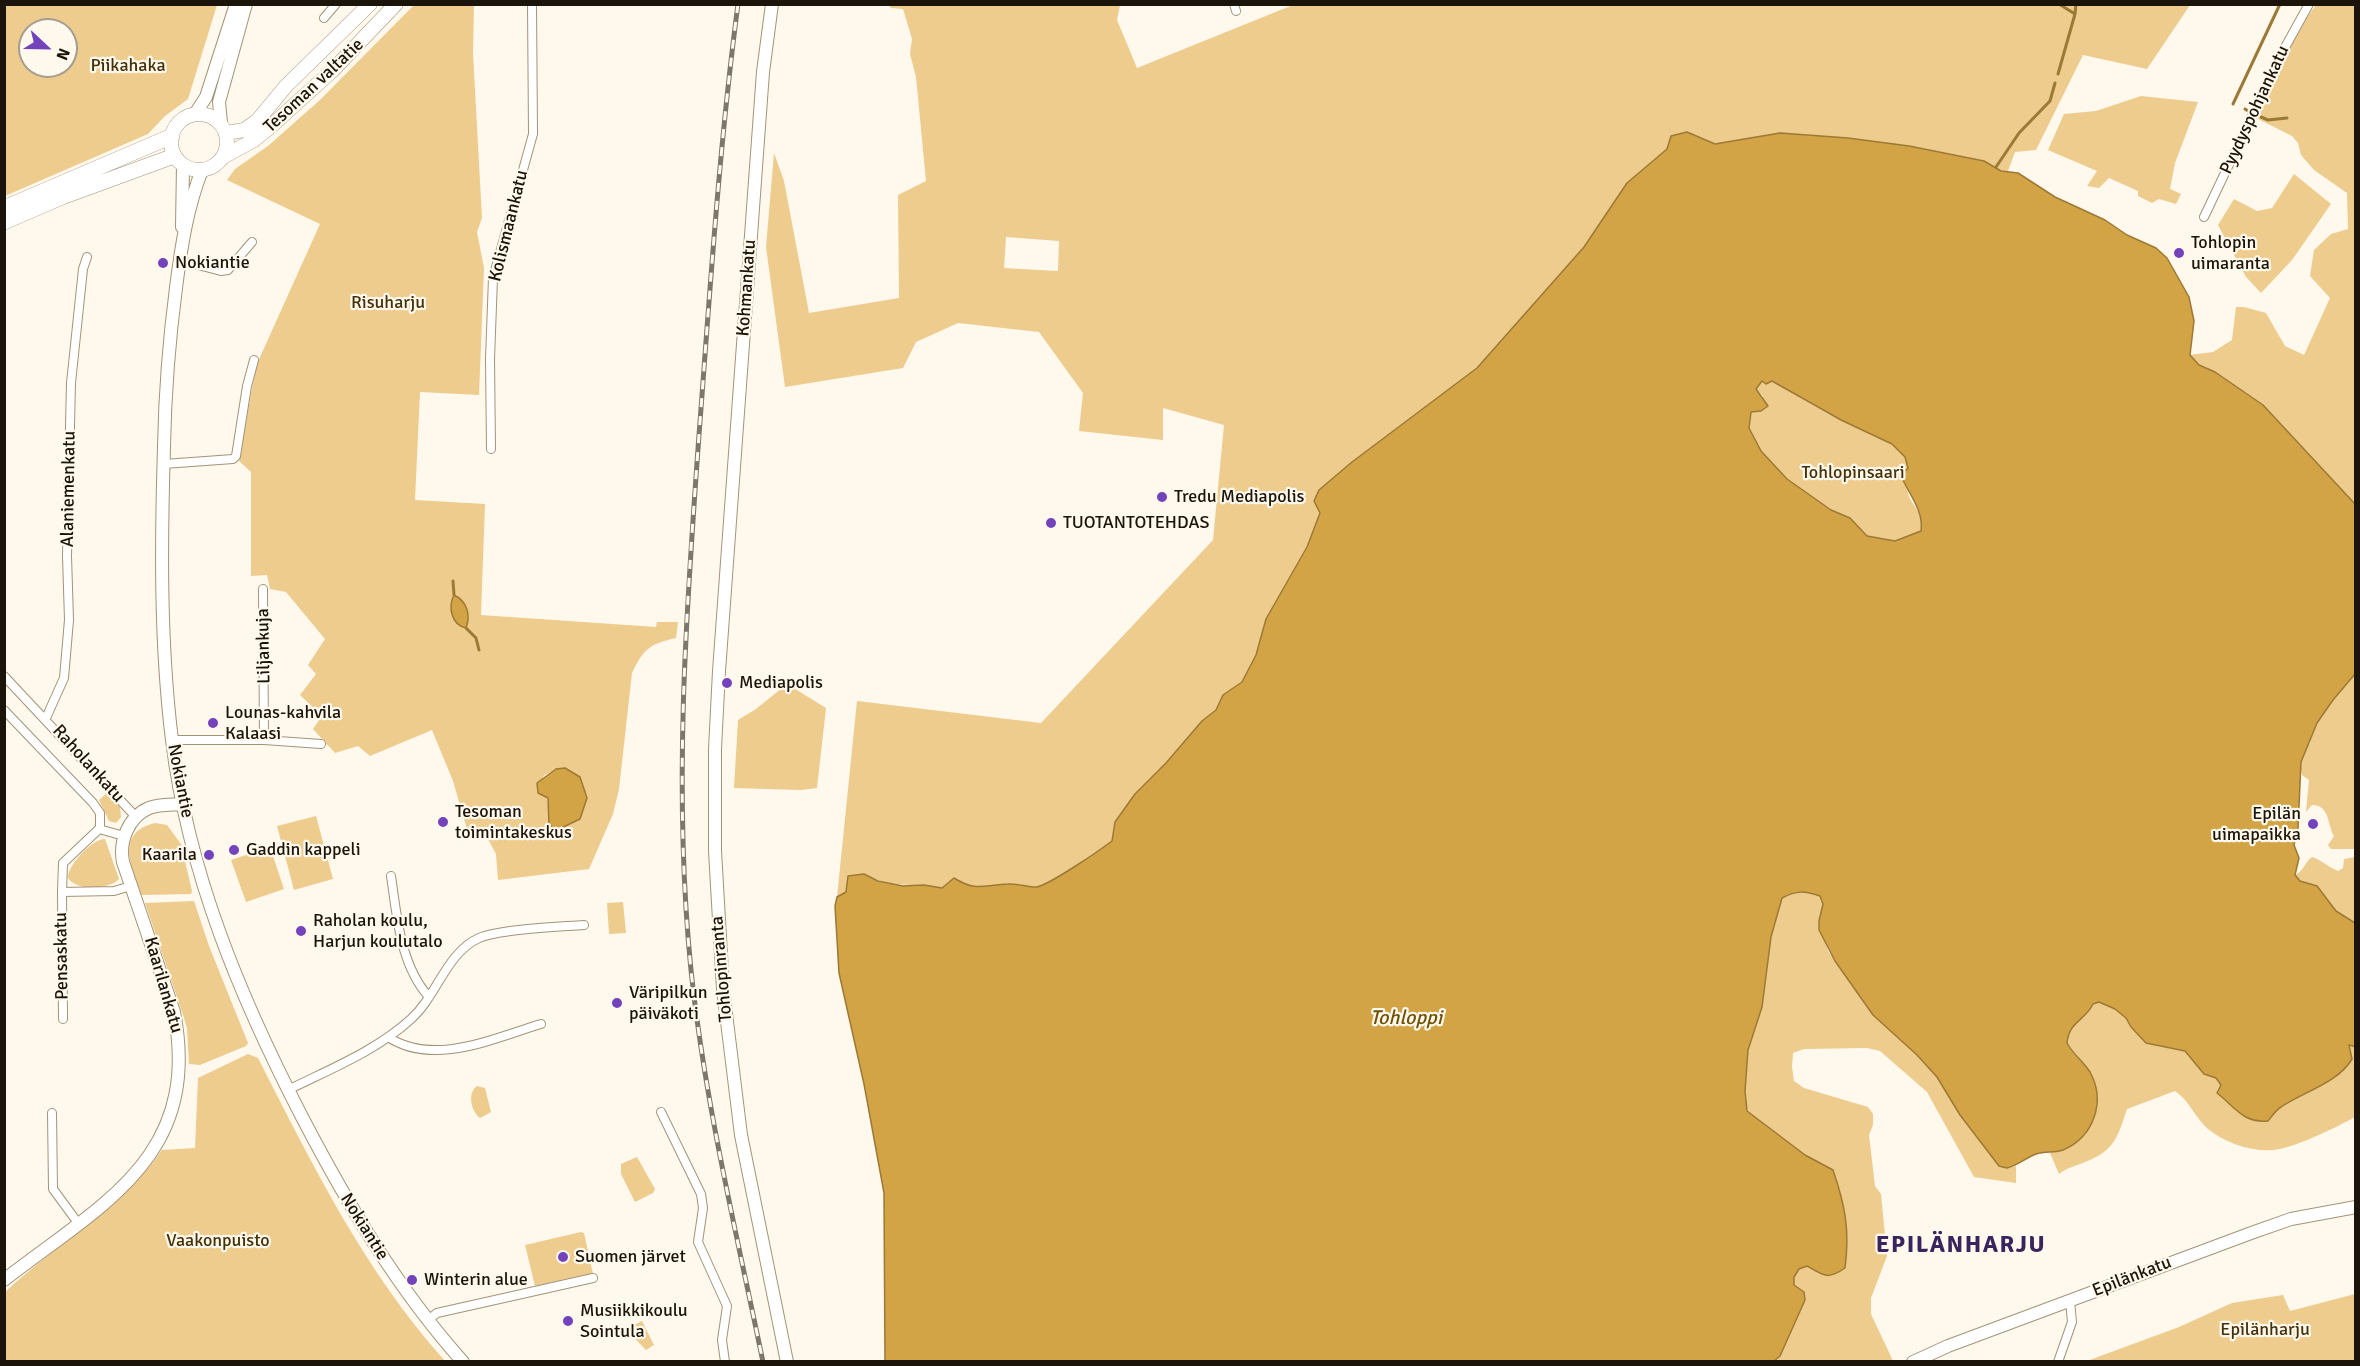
<!DOCTYPE html>
<html>
<head>
<meta charset="utf-8">
<style>
  body { margin:0 }
  #map { position:relative; width:2360px; height:1366px; overflow:hidden; background:#fff8ed; font-family:Signika,sans-serif }
  canvas { display:block }
  .frame { position:absolute; inset:0; border:6px solid #1a140a; pointer-events:none }
  .north { position:absolute; left:18px; top:18px; width:60px; height:60px; box-sizing:border-box; background:#fff8ed; border:2px solid #a39d92; border-radius:50%; rotate:112deg; font-size:16px; font-weight:700; line-height:24px; text-align:center; color:#1a140a }
  .north::after { content:''; display:block; margin:auto; width:21px; height:27px; background:#7343bb; clip-path:polygon(50% 0,100% 100%,50% 72%,0 100%) }
</style>
</head>
<body>
<div id="map">
<canvas width="2360" height="1366"></canvas>
<div class="frame"></div>
<div class="north">N</div>
</div>
<script>
const context = document.querySelector('canvas').getContext('2d');
context.lineJoin = 'round';
function paint(path, color) { context.fillStyle = color; context.fill(path, 'evenodd'); }
function stroke(path, color, width, dash) { context.strokeStyle = color; context.lineWidth = width; context.lineCap = dash ? 'butt' : 'round'; context.setLineDash(dash || []); context.stroke(path); }
function write(font, color, halo, rows, align = 'center') {
  context.font = font + ' Signika,sans-serif'; context.lineWidth = 4.5; context.setLineDash([]); context.textBaseline = 'middle'; context.strokeStyle = halo; context.fillStyle = color; for (const [text, x, y, turn = 0] of rows) {
    context.save(); context.translate(x, y); context.rotate((+turn || 0) * Math.PI / 180); context.textAlign = isNaN(turn) ? turn : align; if (halo) context.strokeText(text, 0, 0); context.fillText(text, 0, 0); context.restore();
  }
}
paint(new Path2D(`
  M 5,4 L 217,4 L 217,5 L 188,99 L 165,116 L 148,134 L 5,196 ZM 30,30 L 66,30 L 66,66 L 30,66 Z
  M 414,5 L 474,5 L 473,53 L 482,218 L 477,232 L 484,268 L 479,395 L 420,392 L 415,500 L 485,504 L 481,615 L 656,627 L 657,622 L 678,622 L 676,638 C 650,644 644,648 632,673 L 619,789 L 613,814 L 589,869 L 498,880 L 496,854 L 487,837 L 474,839 L 469,836 L 453,781 L 432,730 L 370,756 L 358,746 L 335,753 L 313,729 L 322,716 L 300,695 L 316,674 L 308,665 L 325,639 L 286,592 L 270,589 L 267,575 L 251,576 L 251,472 L 239,461 L 256,366 L 320,224 L 227,180 L 235,169 L 268,146 L 320,100 ZM 565,768 L 549,809 L 543,776 L 556,769 Z
  M 889,5 L 1120,5 L 1117,20 L 1137,68 L 1293,5 L 2190,5 L 2147,69 L 2083,55 L 2036,150 L 2015,152 L 2008,171 L 2001,171 L 1984,161 L 1909,146 L 1848,138 L 1780,133 L 1715,144 L 1703,138 L 1667,149 L 1627,183 L 1584,247 L 1477,368 L 1352,462 L 1319,490 L 1320,513 L 1307,546 L 1266,619 L 1256,655 L 1242,682 L 1223,695 L 1216,710 L 1202,721 L 1166,763 L 1135,794 L 1115,822 L 1113,841 C 1100,850 1048,886 1036,887 C 1027,887 1017,883 1008,884 C 984,885 976,892 954,879 L 942,888 C 912,883 891,888 864,874 L 846,892 L 837,897 L 857,701 L 1041,723 L 1213,540 L 1224,425 L 1163,408 L 1163,440 L 1079,431 L 1083,393 L 1039,332 L 958,323 L 916,342 L 903,368 L 785,387 L 766,247 L 774,153 L 784,181 L 809,313 L 899,298 L 898,195 L 926,181 L 916,77 L 910,54 L 912,39 L 903,9 L 891,8 ZM 1006,237 L 1059,241 L 1058,271 L 1004,268 Z
  M 2316,5 L 2355,5 L 2355,504 L 2263,405 L 2215,372 L 2199,365 L 2189,355 L 2213,352 L 2232,340 L 2236,307 L 2244,307 L 2266,313 L 2285,346 L 2304,355 L 2330,298 L 2310,276 L 2314,250 L 2331,234 L 2348,229 L 2347,193 L 2314,170 L 2301,155 L 2298,143 L 2292,136 L 2256,118 L 2300,27 Z
  M 2141,96 L 2198,102 L 2175,163 L 2170,189 L 2181,194 L 2176,204 L 2159,199 L 2152,203 L 2138,196 L 2138,191 L 2109,178 L 2099,188 L 2087,186 L 2097,171 L 2048,150 L 2064,114 L 2096,111 Z
  M 2294,174 L 2331,204 L 2292,260 L 2261,293 L 2246,277 L 2218,225 L 2234,199 L 2257,211 L 2272,208 Z
  M 1762,381 L 1772,381 C 1794,394 1817,408 1840,420 C 1861,430 1891,436 1904,456 C 1912,467 1906,481 1908,493 C 1912,508 1924,510 1922,531 L 1895,541 L 1867,536 L 1850,518 L 1831,510 L 1787,479 L 1761,451 L 1749,428 L 1751,412 L 1761,411 L 1763,396 L 1756,389 Z
  M 2355,674 L 2355,849 L 2331,849 L 2328,845 L 2334,836 C 2327,824 2330,805 2312,805 L 2306,812 L 2309,780 L 2302,775 C 2301,771 2300,765 2301,761 C 2306,736 2336,690 2355,674 Z
  M 787,684 L 826,708 L 817,788 L 801,790 L 734,788 L 738,720 L 756,709 Z
  M 107,793 L 120,807 L 121,817 L 116,823 L 109,821 L 99,800 Z
  M 316,816 L 333,879 L 294,890 L 277,826 Z
  M 155,823 L 167,825 L 181,844 L 192,891 L 191,894 L 141,895 C 132,868 114,833 155,823 Z
  M 103,839 L 105,839 L 119,879 C 109,890 76,891 68,878 C 67,866 91,841 103,839 Z
  M 270,847 L 284,889 L 246,902 L 231,860 Z
  M 2312,857 C 2320,859 2328,867 2338,871 L 2343,868 L 2344,859 L 2355,857 L 2355,1117 C 2335,1128 2296,1147 2274,1150 C 2252,1152 2225,1143 2208,1129 C 2195,1118 2190,1101 2175,1091 L 2127,1109 C 2118,1137 2114,1151 2085,1162 C 2076,1166 2066,1168 2059,1174 L 2050,1153 C 2065,1150 2075,1144 2086,1134 L 2082,1061 L 2067,1043 C 2069,1021 2085,1021 2093,1004 L 2099,1002 L 2115,1009 L 2126,1018 L 2131,1027 L 2146,1043 L 2185,1051 L 2198,1067 L 2295,875 C 2303,872 2305,862 2312,857 Z
  M 1805,891 L 1820,896 L 1823,904 L 1819,921 L 1828,951 L 1835,961 L 1873,1015 L 1917,1055 L 1937,1077 L 1960,1115 L 1999,1165 L 2007,1168 L 2016,1166 L 2016,1183 L 1974,1177 L 1927,1092 L 1880,1051 L 1867,1048 L 1804,1049 L 1793,1053 L 1792,1067 L 1794,1081 L 1804,1088 L 1868,1107 L 1873,1114 L 1873,1125 L 1869,1135 L 1875,1186 L 1881,1194 L 1887,1256 L 1871,1298 L 1871,1314 L 1893,1361 L 1774,1361 L 1780,1356 L 1804,1292 L 1794,1285 L 1794,1277 L 1799,1269 L 1807,1266 L 1833,1170 L 1805,1155 L 1747,1111 L 1745,1091 L 1748,1050 L 1762,1007 L 1771,937 L 1782,898 L 1794,892 Z
  M 194,901 L 209,946 L 248,1043 L 246,1046 L 200,1065 L 189,1064 L 187,1028 L 183,1015 L 145,903 Z
  M 623,902 L 626,933 L 609,934 L 607,903 Z
  M 248,1054 L 258,1058 C 312,1164 365,1272 445,1361 L 5,1361 L 4,1293 C 56,1244 121,1208 162,1150 L 195,1148 L 198,1078 Z
  M 477,1086 L 485,1088 L 491,1112 L 480,1118 C 471,1111 467,1093 477,1086 Z
  M 637,1157 L 655,1189 L 653,1193 L 635,1202 L 621,1174 L 621,1164 Z
  M 581,1232 L 584,1233 L 593,1274 L 535,1286 L 525,1245 Z
  M 2355,1294 L 2355,1361 L 2087,1361 L 2179,1327 L 2232,1303 L 2283,1295 L 2290,1311 Z
  M 642,1321 L 654,1345 L 646,1350 L 626,1329 Z`), '#edcc8d');
const water = new Path2D(`
  M 1687,132 L 1715,144 L 1780,133 L 1848,138 L 1909,146 L 1984,161 L 2001,171 L 2018,173 L 2055,197 L 2105,220 L 2127,235 L 2156,248 L 2167,258 L 2189,297 L 2194,321 L 2190,355 L 2199,365 L 2215,372 L 2263,405 L 2355,504 L 2355,674 L 2333,700 L 2317,723 L 2301,762 L 2298,828 L 2294,845 L 2299,858 L 2295,875 L 2300,881 L 2317,886 L 2336,911 L 2355,923 L 2356,1047 L 2349,1045 L 2352,1059 C 2338,1083 2303,1092 2281,1107 C 2276,1110 2272,1116 2268,1121 C 2243,1123 2236,1108 2217,1093 L 2221,1085 L 2216,1078 L 2204,1074 L 2185,1051 L 2146,1043 L 2131,1027 L 2126,1018 L 2115,1009 L 2099,1002 L 2093,1004 C 2085,1021 2069,1021 2067,1043 C 2073,1054 2083,1061 2090,1072 C 2106,1101 2094,1137 2063,1150 C 2055,1153 2045,1151 2036,1154 C 2026,1158 2018,1165 2007,1168 L 1999,1166 L 1960,1115 L 1937,1077 L 1917,1055 L 1873,1015 L 1835,961 L 1819,930 L 1819,921 L 1823,904 L 1820,896 C 1805,891 1797,890 1782,898 L 1771,937 L 1762,1007 L 1748,1050 L 1745,1091 L 1747,1111 L 1805,1155 L 1833,1170 C 1845,1205 1850,1230 1845,1268 C 1828,1280 1824,1276 1807,1266 L 1799,1269 L 1794,1277 L 1794,1285 L 1804,1292 L 1805,1300 L 1780,1356 L 1774,1361 L 885,1361 L 884,1193 L 864,1084 L 839,973 L 835,906 L 837,897 L 846,892 L 848,876 L 864,874 L 878,881 L 903,886 L 924,885 L 942,888 L 954,878 C 976,892 984,885 1008,884 C 1017,883 1027,887 1036,887 C 1048,886 1100,850 1112,841 L 1115,822 L 1135,794 L 1166,763 L 1202,721 L 1216,710 L 1223,695 L 1242,682 L 1256,655 L 1266,619 L 1307,547 L 1320,513 L 1314,501 L 1319,490 L 1352,462 L 1477,368 L 1584,247 L 1627,183 L 1667,149 L 1671,136 ZM 1762,381 L 1766,384 L 1772,381 L 1841,420 L 1892,444 L 1905,457 L 1908,468 L 1901,476 C 1909,494 1924,511 1921,531 L 1895,541 L 1867,536 L 1850,518 L 1831,510 L 1787,479 L 1761,451 L 1749,428 L 1751,412 L 1761,411 L 1768,406 L 1756,389 Z
  M 454,595 C 467,601 471,615 466,628 C 451,625 448,606 454,595 Z
  M 565,768 L 580,777 L 587,798 L 580,819 L 557,830 L 549,825 L 548,798 L 538,793 L 537,783 L 556,769 Z`);
paint(water, '#d3a446');
stroke(water, '#9c7934', 1.5);
stroke(new Path2D(`
  M 2059,4 L 2075,14
  M 2058,74 L 2075,14 L 2076,4
  M 2233,104 L 2280,4
  M 2245,109 L 2248,111
  M 2261,117 L 2268,120 L 2287,118
  M 1996,167 L 2019,133 L 2050,101 L 2055,83
  M 453,581 L 454,595
  M 466,628 L 476,638 L 479,650`), '#9c7934', 3);
const street = new Path2D(`
  M 1234,4 L 1236,11
  M 324,18 L 336,4
  M 2204,217 L 2283,51 L 2309,4
  M 179,260 L 221,271 L 228,270 L 252,242
  M 491,449 L 490,359 L 493,278 L 533,134 L 532,4
  M 164,464 L 233,459 L 236,456 L 247,386 L 254,360
  M 263,589 L 264,740
  M 4,676 L 136,817
  M 4,710 L 93,803 L 100,813 L 100,829
  M 46,718 L 64,678 L 69,620 L 67,556 L 71,383 L 83,269 L 87,257
  M 172,740 L 264,740 L 321,744
  M 124,836 L 99,829 L 63,863 L 62,892 L 114,891 L 131,886
  M 391,876 C 397,916 400,965 429,997
  M 62,892 L 63,1019
  M 388,1037 C 434,1067 494,1038 541,1024
  M 288,1090 C 330,1069 376,1051 411,1019 C 437,996 446,953 479,938 C 500,929 558,927 584,925
  M 661,1112 L 701,1194 L 703,1208 L 698,1242 L 727,1306 L 722,1340 L 725,1362
  M 52,1113 L 53,1189 L 78,1223
  M 428,1320 L 437,1313 L 593,1278
  M 2058,1362 L 2072,1322 L 2070,1301`);
const secondary = new Path2D(`
  M 772,4 L 763,72 L 719,671 L 715,749 L 715,851 L 723,989 L 741,1135 L 787,1362
  M 195,114 L 206,97 L 236,4
  M 221,123 L 219,102 L 246,4
  M 202,170 C 187,208 181,248 176,288 C 169,341 165,393 164,447 C 161,544 160,643 172,740 C 188,873 241,999 302,1117 C 348,1205 397,1288 463,1362
  M 182,227 L 183,165
  M 4,1280 C 103,1203 202,1157 174,1012 L 123,862 C 119,842 128,817 149,808 C 159,804 172,805 183,804
  M 1913,1362 L 1948,1346 L 2254,1232 L 2291,1219 L 2356,1207`);
const primary = new Path2D(`
  M171 142a28 28 0 1 1 56 0a28 28 0 1 1-56 0Z
  M 226,133 L 244,130 L 257,121 L 286,86 L 370,4
  M 223,157 L 254,140 L 269,128 L 333,70 L 396,4`);
const highway = new Path2D(`
  M 4,208 L 172,136
  M 4,222 L 62,197 L 174,156`);
stroke(street, '#a39478', 10);
stroke(secondary, '#a39478', 14);
stroke(primary, '#a39478', 15);
stroke(highway, '#a39478', 16);
stroke(street, '#fff', 8);
stroke(secondary, '#fff', 12);
stroke(primary, '#fff', 14);
stroke(highway, '#fff', 15);
const rail = new Path2D(`
  M 738,4 C 719,148 710,291 699,435 C 686,613 673,792 691,970 C 705,1103 736,1231 763,1362`);
stroke(rail, '#7c766b', 5);
stroke(rail, '#fff8ed', 3, [9]);
for (const [x, y, r, color] of [
  [2179,253,6,"#7343bb"],
  [163,263,6,"#7343bb"],
  [1162,497,6,"#7343bb"],
  [1051,523,6,"#7343bb"],
  [727,683,6,"#7343bb"],
  [213,723,6,"#7343bb"],
  [443,822,6,"#7343bb"],
  [2313,824,6,"#7343bb"],
  [234,850,6,"#7343bb"],
  [209,855,6,"#7343bb"],
  [301,931,6,"#7343bb"],
  [617,1003,6,"#7343bb"],
  [563,1257,6,"#7343bb"],
  [412,1280,6,"#7343bb"],
  [568,1321,6,"#7343bb"]
]) { const dot = new Path2D(); dot.arc(x, y, r, 0, 2 * Math.PI); context.fillStyle = color; context.fill(dot); stroke(dot, '#fff8ed', 2); }
write('18px', '#443107', '#fff8ed', [
  ["Piikahaka",128,66],
  ["Risuharju",388,303],
  ["Tohlopinsaari",1853,473],
  ["Vaakonpuisto",218,1241],
  ["Epilänharju",2265,1330]
]);
write('18px', '#1a140a', '#fff8ed', [
  ["Tesoman valtatie",314,86,-43],
  ["Pyydyspohjankatu",2255,110,-65],
  ["Kolismaankatu",509,226,-76],
  ["Kohmankatu",747,288,-86],
  ["Alaniemenkatu",69,489,-89],
  ["Liljankuja",264,646,-91],
  ["Raholankatu",88,764,48],
  ["Nokiantie",180,781,79],
  ["Pensaskatu",62,956,-91],
  ["Tohlopinranta",722,969,-95],
  ["Kaarilankatu",163,985,74],
  ["Nokiantie",364,1227,58],
  ["Epilänkatu",2132,1277,-21]
]);
write('18px', '#1a140a', '#fff8ed', [
  ["Tohlopin",2191,243],
  ["uimaranta",2191,264],
  ["Nokiantie",175,263],
  ["Tredu Mediapolis",1174,497],
  ["TUOTANTOTEHDAS",1063,523],
  ["Mediapolis",739,683],
  ["Lounas-kahvila",225,713],
  ["Kalaasi",225,734],
  ["Tesoman",455,812],
  ["toimintakeskus",455,833],
  ["Epilän",2301,814,"right"],
  ["uimapaikka",2301,835,"right"],
  ["Gaddin kappeli",246,850],
  ["Kaarila",197,855,"right"],
  ["Raholan koulu,",313,921],
  ["Harjun koulutalo",313,942],
  ["Väripilkun",629,993],
  ["päiväkoti",629,1014],
  ["Suomen järvet",575,1257],
  ["Winterin alue",424,1280],
  ["Musiikkikoulu",580,1311],
  ["Sointula",580,1332]
], 'left');
write('italic 20px', '#705104', '#fff8ed', [
  ["Tohloppi",1406,1019]
]);
context.letterSpacing = '1.5px';
write('bold 24px', '#3a245e', '#fff8ed', [
  ["EPILÄNHARJU",1961,1246]
]);
context.letterSpacing = '0px';
</script>
</body>
</html>
